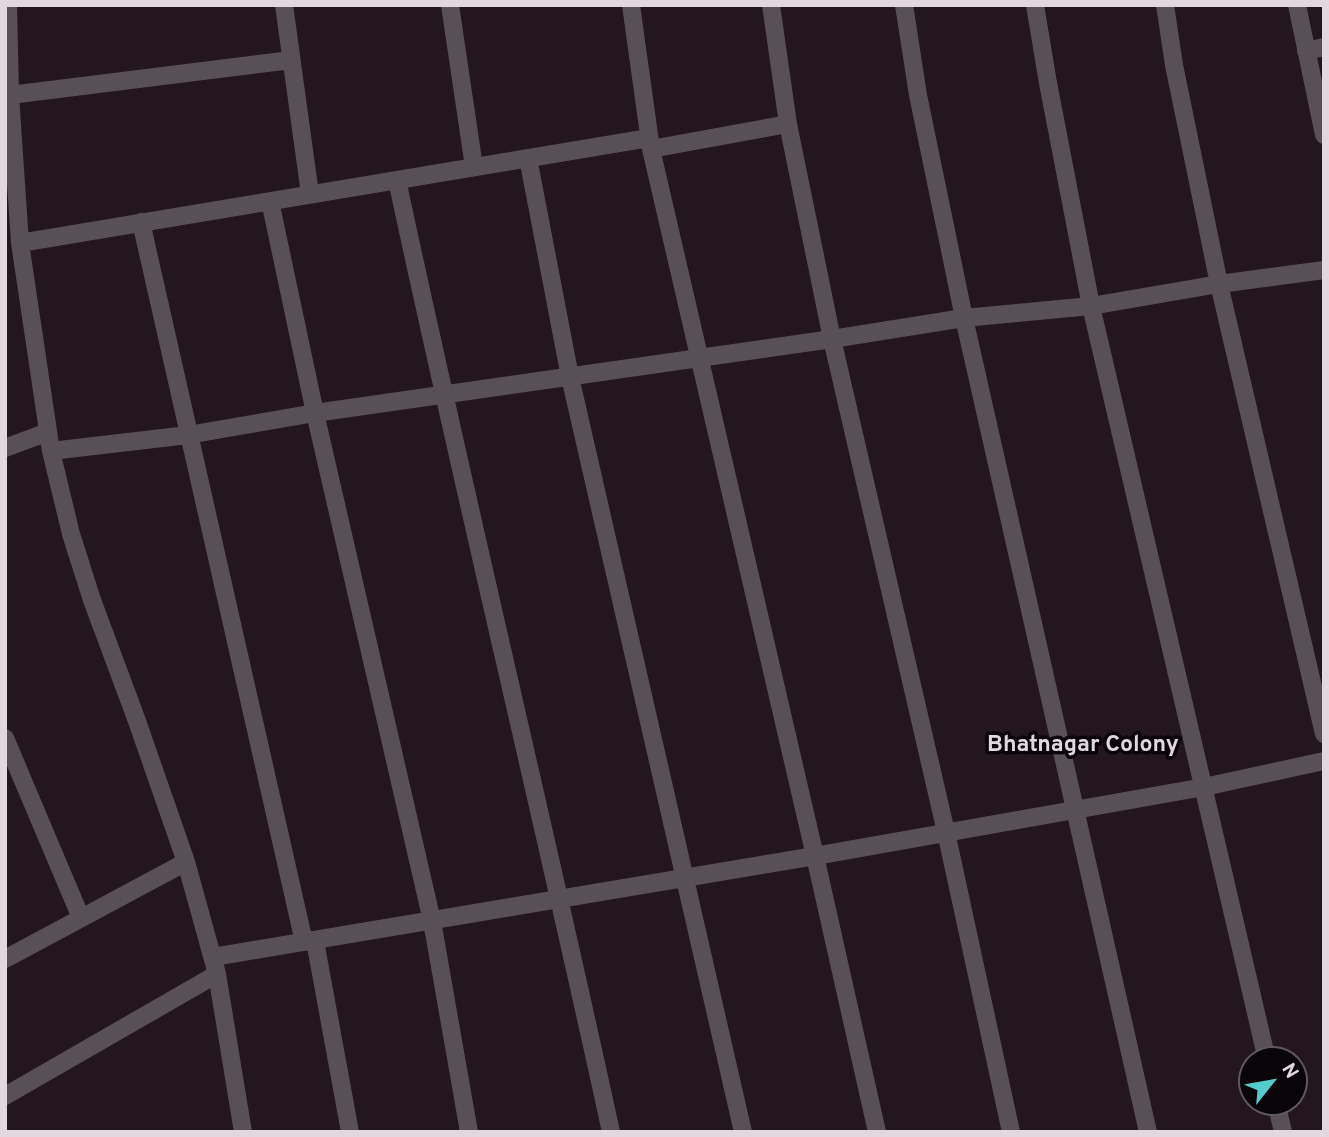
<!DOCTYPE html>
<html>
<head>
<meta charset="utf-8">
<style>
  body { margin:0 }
  #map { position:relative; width:1329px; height:1137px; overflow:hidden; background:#24161e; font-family:Overpass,sans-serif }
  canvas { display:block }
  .frame { position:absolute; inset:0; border:7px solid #e1d7dd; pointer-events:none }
  .north { position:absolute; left:1238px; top:1046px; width:70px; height:70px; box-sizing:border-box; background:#090407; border:2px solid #5f585d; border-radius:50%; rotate:59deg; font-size:19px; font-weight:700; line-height:28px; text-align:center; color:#e1d7dd }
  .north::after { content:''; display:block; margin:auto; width:24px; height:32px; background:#53cdcb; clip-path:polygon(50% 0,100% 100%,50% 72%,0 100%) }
</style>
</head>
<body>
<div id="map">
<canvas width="1329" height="1137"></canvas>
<div class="frame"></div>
<div class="north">N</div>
</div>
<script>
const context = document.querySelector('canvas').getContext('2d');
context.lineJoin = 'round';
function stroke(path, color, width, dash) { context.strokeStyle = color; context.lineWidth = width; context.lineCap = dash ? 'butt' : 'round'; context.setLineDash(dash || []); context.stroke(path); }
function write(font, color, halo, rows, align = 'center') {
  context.font = font + ' Overpass,sans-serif'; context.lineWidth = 7; context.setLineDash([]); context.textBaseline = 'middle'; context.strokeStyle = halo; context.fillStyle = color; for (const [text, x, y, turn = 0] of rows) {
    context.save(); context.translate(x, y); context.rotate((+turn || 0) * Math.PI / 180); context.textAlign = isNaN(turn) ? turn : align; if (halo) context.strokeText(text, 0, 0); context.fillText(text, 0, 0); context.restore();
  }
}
stroke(new Path2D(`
  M 8,5 L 10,95 L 20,243 L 51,451 L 71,534 L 92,600 L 137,721 L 186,862 L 217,974 L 243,1132
  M 284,5 L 310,194
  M 450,5 L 474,167
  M 631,5 L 651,149 L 815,856 L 877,1132
  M 771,5 L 788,124 L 832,339 L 946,832 L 1011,1132
  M 904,5 L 918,95 L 964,318 L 1148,1132
  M 1035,5 L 1048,83 L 1091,306 L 1267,1060
  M 1165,5 L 1174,65 L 1219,284 L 1324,734
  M 1297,5 L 1324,135
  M 1306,51 L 1324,47
  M 10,95 L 291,60
  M 651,149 L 788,124
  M 528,158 L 570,377 L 743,1132
  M 397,180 C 465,498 542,814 611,1132
  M 270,201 L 315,413 L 432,921 L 469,1132
  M 141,222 L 304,942
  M 20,243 L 649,138
  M 5,448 L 48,432
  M 51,451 L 188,435 L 315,413 L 832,339 L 964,318 L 1091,306 L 1219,284 L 1324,270
  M 5,738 L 81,918
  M 315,941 L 350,1132
  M 213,957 L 815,856 L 1204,787 L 1324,761
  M 5,959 L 186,862
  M 5,1096 L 217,974
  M 1276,1102 L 1283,1132`), '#585054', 18);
write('bold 23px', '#e1d7dd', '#090407', [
  ["Bhatnagar Colony",1083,746]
]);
</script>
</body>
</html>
